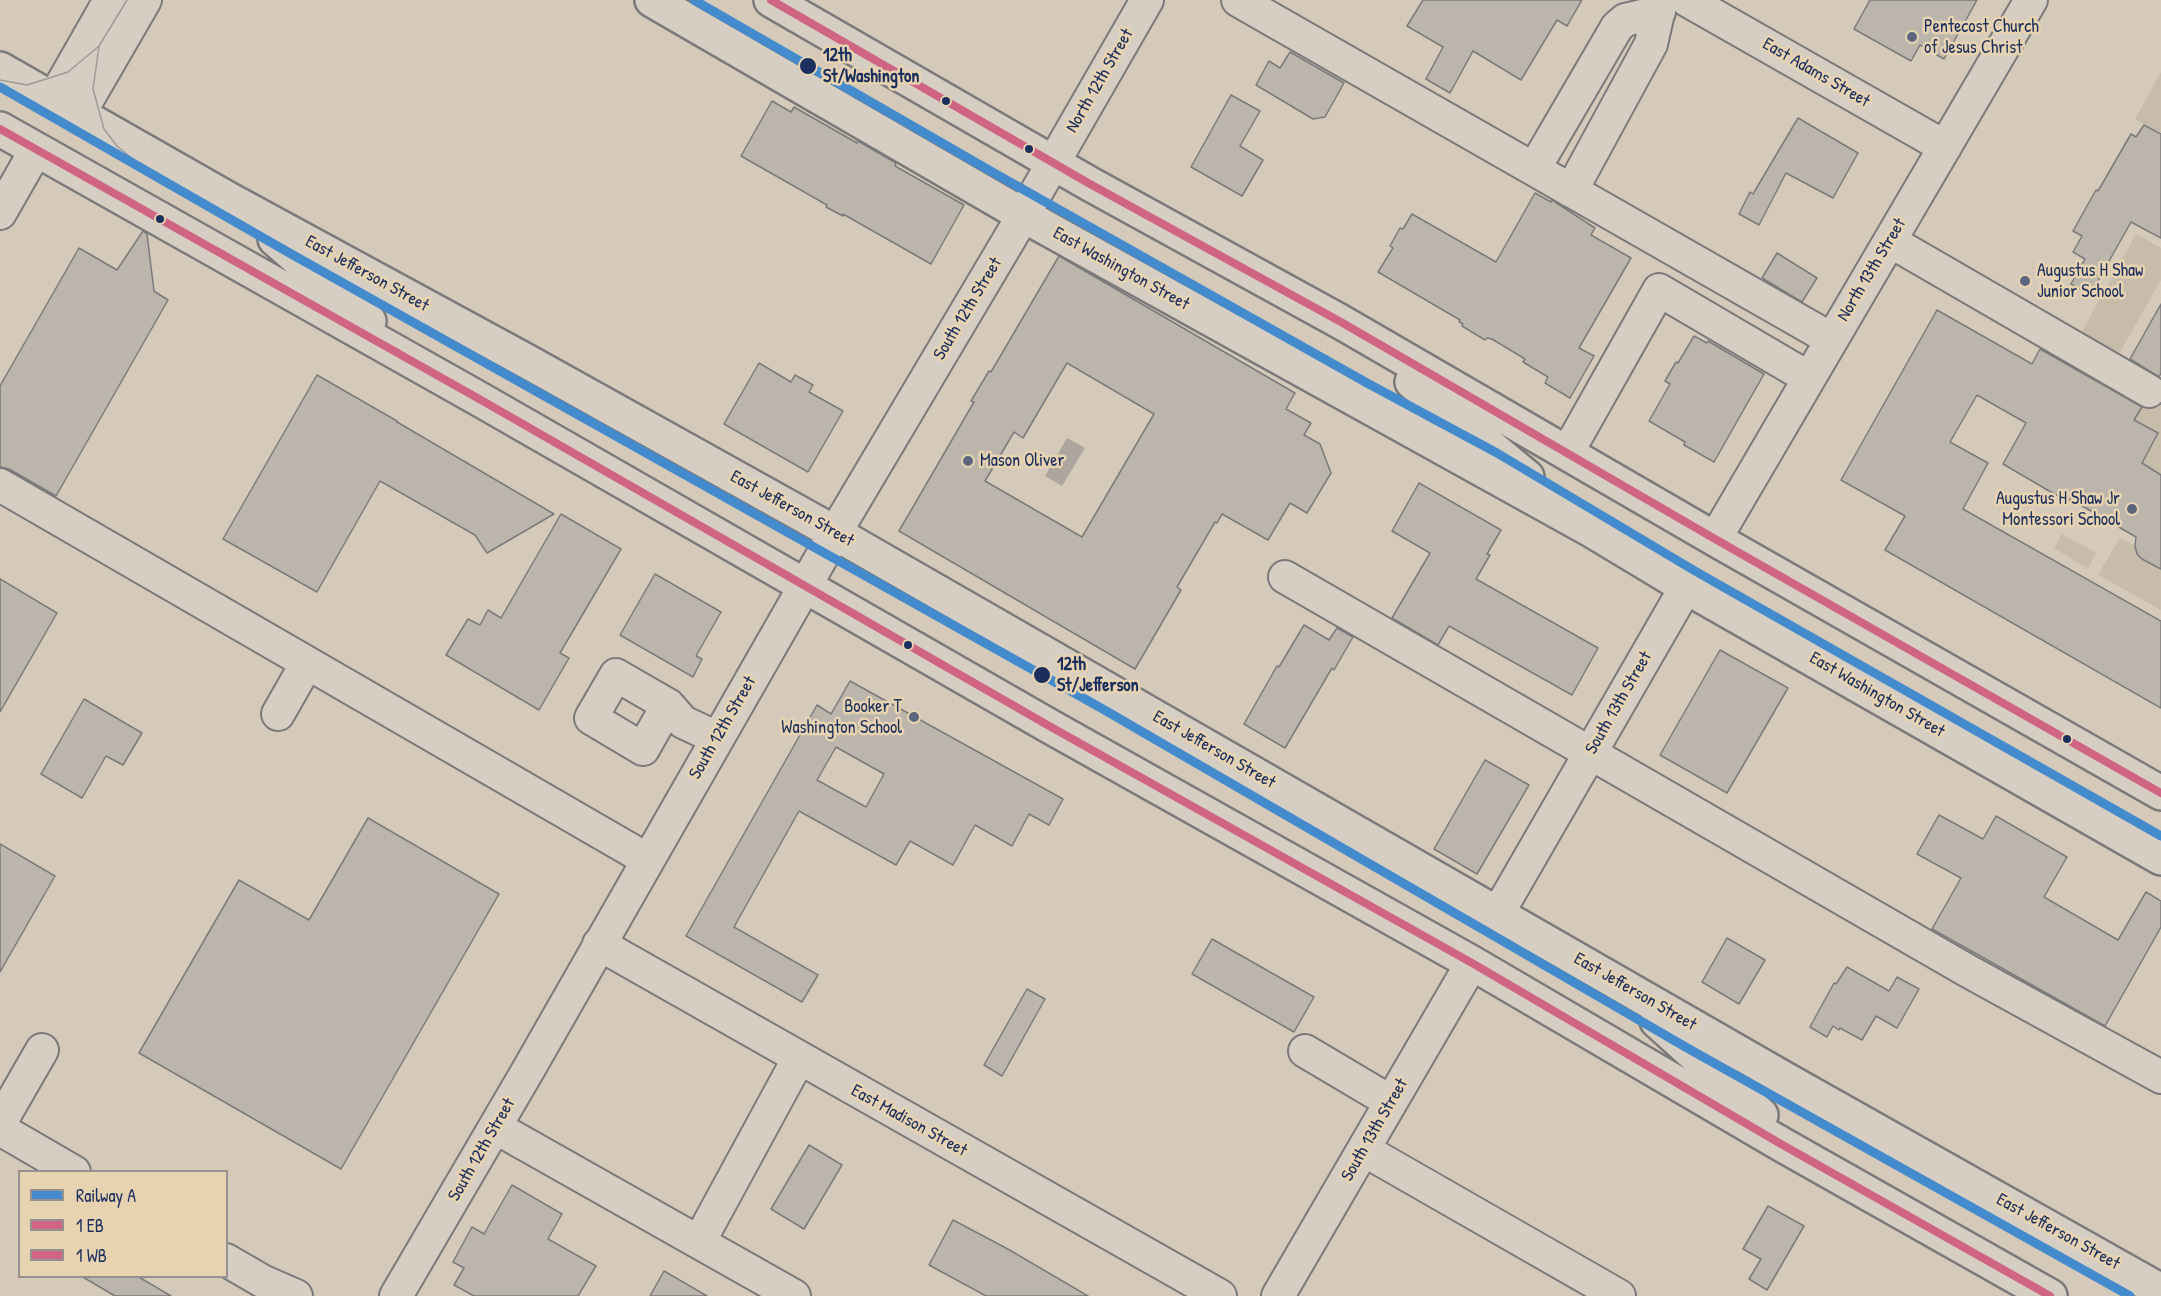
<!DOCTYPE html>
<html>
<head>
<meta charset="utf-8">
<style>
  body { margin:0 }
  #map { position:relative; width:2161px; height:1296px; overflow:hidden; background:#d5cab9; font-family:"Patrick Hand",sans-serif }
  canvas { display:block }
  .legend { position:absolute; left:18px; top:1170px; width:210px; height:108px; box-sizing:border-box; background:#e8d3b1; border:2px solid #969190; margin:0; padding:8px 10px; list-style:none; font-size:18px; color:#1b2f5e }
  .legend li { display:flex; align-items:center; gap:12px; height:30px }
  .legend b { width:30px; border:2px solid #969190 }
</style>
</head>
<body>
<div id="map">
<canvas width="2161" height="1296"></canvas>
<ul class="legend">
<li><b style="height:8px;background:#448bcd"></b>Railway A</li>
<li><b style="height:8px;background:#d06583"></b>1 EB</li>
<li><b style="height:8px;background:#d06583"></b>1 WB</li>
</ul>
</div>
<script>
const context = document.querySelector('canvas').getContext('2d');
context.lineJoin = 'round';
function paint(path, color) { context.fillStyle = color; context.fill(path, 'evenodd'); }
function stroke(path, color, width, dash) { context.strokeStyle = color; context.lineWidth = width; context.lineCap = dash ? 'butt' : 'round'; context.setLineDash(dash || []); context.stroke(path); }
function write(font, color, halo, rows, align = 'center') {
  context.font = font + ' "Patrick Hand",sans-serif'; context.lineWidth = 5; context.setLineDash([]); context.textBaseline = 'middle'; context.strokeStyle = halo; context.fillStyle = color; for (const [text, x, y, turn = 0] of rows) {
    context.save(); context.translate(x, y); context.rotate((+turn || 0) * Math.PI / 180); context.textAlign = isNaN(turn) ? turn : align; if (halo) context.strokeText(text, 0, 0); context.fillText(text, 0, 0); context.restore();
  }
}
paint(new Path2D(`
  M 2161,72 L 2161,133 L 2135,119 Z
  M 2136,234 L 2161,248 L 2161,280 L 2119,354 L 2081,333 Z
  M 2161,384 L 2161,475 L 2142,463 L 2158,433 L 2134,420 L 2143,404 Z
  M 2062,534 L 2096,553 L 2088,569 L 2054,548 Z
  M 2120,538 L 2135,546 C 2138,559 2148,566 2161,561 L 2161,610 L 2098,575 Z`), '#c7bbaa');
paint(new Path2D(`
  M 1067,438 L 1085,448 L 1062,486 L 1045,476 Z`), '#ada69e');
const building = new Path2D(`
  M 1423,0 L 1582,0 L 1567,26 L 1557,20 L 1521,80 L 1473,51 L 1450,93 L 1426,79 L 1443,47 L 1407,26 Z
  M 1870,0 L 1977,0 L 1944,59 L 1920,45 L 1911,61 L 1854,29 Z
  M 1290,52 L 1344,83 L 1325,117 L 1313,119 L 1256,85 L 1269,61 L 1280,68 Z
  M 1231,95 L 1260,111 L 1240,146 L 1263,160 L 1242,196 L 1191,167 Z
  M 772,101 L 791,112 L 794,107 L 857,143 L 858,141 L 896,163 L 895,166 L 964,205 L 931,264 L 843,214 L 843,216 L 826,207 L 827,205 L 741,156 Z
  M 1798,118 L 1858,153 L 1833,198 L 1786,173 L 1759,225 L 1739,214 L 1750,192 L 1753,194 Z
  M 2144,125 L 2161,134 L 2161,238 L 2131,222 L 2090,295 L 2071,284 L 2085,259 L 2073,252 L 2082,236 L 2073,231 L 2096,190 L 2098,191 L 2131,134 L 2136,137 Z
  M 1535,193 L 1551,202 L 1552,200 L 1595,228 L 1591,235 L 1631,258 L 1579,348 L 1594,356 L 1570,398 L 1545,383 L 1548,377 L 1523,362 L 1525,359 L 1492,339 L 1487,338 L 1485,340 L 1462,326 L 1463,324 L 1459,322 L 1460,320 L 1378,272 L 1393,248 L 1390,246 L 1400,228 L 1403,229 L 1412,214 L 1496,262 Z
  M 143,231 L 147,234 L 154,291 L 168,300 L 56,496 L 9,469 L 0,467 L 0,386 L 79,248 L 117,270 Z
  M 1777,253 L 1817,278 L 1802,302 L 1762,278 Z
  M 1059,256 L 1295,393 L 1286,409 L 1311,423 L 1304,435 L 1320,444 L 1331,473 L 1307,513 L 1290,503 L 1268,540 L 1222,514 L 1217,523 L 1215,522 L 1177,587 L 1181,590 L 1135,669 L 899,531 L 974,402 L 971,401 L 989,371 L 991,372 ZM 1067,363 L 1154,414 L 1082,537 L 985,481 L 1014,432 L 1023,438 Z
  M 2161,304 L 2161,373 L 2159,377 L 2130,359 Z
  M 1937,310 L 2032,364 L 2040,349 L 2142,407 L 2134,420 L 2158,433 L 2142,463 L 2161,475 L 2161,569 L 2142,559 L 2137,554 L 2135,546 L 2136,537 L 2070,499 L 2068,502 L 2003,464 L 2026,423 L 1977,395 L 1950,442 L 1988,463 L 1963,509 L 2161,621 L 2161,708 L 1885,550 L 1905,516 L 1841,480 Z
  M 1694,336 L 1707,343 L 1708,341 L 1764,374 L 1714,462 L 1684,445 L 1685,442 L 1649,421 L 1670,384 L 1665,381 L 1676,362 L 1678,363 Z
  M 759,363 L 791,382 L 795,375 L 813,385 L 809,392 L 843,411 L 808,472 L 724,424 Z
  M 317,375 L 397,421 L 397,422 L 554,514 L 487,553 L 475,535 L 380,481 L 317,592 L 223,539 Z
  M 1419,483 L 1501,530 L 1487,554 L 1490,555 L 1476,579 L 1598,648 L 1572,695 L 1449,626 L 1438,645 L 1392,618 L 1430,553 L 1392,531 Z
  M 561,514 L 621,549 L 560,653 L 569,658 L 539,710 L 446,655 L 468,619 L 480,625 L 488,610 L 501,618 Z
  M 655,574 L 721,612 L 696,656 L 702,659 L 693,677 L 620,635 Z
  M 0,579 L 57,613 L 0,712 Z
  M 1304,625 L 1329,640 L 1337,628 L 1353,637 L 1334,670 L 1332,668 L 1285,748 L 1244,724 L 1277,666 L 1279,667 Z
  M 1720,650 L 1788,688 L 1727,793 L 1660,755 Z
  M 850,681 L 1063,799 L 1049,825 L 1029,814 L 1012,846 L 975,825 L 953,865 L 910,841 L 896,865 L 799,811 L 734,927 L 818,975 L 802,1002 L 686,936 L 817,705 L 831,714 ZM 836,747 L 884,774 L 866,807 L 817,780 Z
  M 84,699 L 142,733 L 123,765 L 106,756 L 82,798 L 41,774 Z
  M 1485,760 L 1529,785 L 1477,874 L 1434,849 Z
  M 1939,815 L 1983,839 L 1996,816 L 2067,857 L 2044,897 L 2118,940 L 2146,892 L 2161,901 L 2161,927 L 2105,1026 L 1932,929 L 1961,878 L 1917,854 Z
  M 368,818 L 499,894 L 341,1169 L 139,1053 L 239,880 L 309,920 Z
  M 0,844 L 55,876 L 0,972 Z
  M 1727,938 L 1765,960 L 1739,1004 L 1702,982 Z
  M 1212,939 L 1314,997 L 1294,1032 L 1192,974 Z
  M 1847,967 L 1889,991 L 1897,977 L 1919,989 L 1897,1028 L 1876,1016 L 1862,1040 L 1840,1028 L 1839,1030 L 1833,1026 L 1827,1037 L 1810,1027 L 1834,983 L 1836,984 Z
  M 1027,989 L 1045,999 L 1002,1076 L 984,1065 Z
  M 809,1145 L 842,1165 L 804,1229 L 771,1209 Z
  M 512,1185 L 562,1214 L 548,1239 L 596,1266 L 578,1296 L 474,1296 L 454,1285 L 464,1268 L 453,1262 L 472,1227 L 484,1234 Z
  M 1768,1206 L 1804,1226 L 1767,1290 L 1749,1279 L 1761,1259 L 1743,1249 Z
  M 953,1220 L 1006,1248 L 1088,1296 L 986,1296 L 929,1265 Z
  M 664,1271 L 707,1296 L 650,1296 Z
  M 81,1276 L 137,1276 L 171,1296 L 115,1296 Z`);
paint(building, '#bcb5ab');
stroke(building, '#7b7a7b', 1.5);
const minor = new Path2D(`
  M 1238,0 L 1831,339
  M 1687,0 L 1945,147
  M 53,100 L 110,0
  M 79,114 L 145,0
  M 1534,169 L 1617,27 L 1625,20 L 1659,12
  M 1571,191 L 1651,44 L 1661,0
  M 0,213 L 36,150
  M 1890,241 L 2149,391
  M 1567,453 L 1659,290 L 1809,378
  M 0,485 L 648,860
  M 1715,539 L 2031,0
  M 1285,577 L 1968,971 L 2161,1077
  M 668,705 L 643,749 L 591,718 L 616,675 L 668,705 L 683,722 L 717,738
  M 278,714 L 307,663
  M 1498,913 L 1686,587
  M 599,944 L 1220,1296
  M 1305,1051 L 1391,1102
  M 0,1123 L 42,1050
  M 495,1127 L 794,1296
  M 0,1129 L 74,1172
  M 1364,1150 L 1619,1296
  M 699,1242 L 799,1058
  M 226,1260 L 264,1282 L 296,1296
  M 396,1296 L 527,1072 L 845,516 L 1010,238 L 1147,0
  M 1278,1296 L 1472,963`);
const major = new Path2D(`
  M 652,0 L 1023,215 L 1593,531 L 1686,587 L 2161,858
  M 771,0 L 1090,184 L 1341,322 L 1715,539 L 2161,793
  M 0,69 L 230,200 L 528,362 L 835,533 L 1783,1078 L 2161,1291
  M 0,129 L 481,400 L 1051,727 L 1472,963 L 1781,1144 L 2050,1296
  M 275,239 L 369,321
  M 1412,382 L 1527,477
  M 1657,1021 L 1761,1115`);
stroke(minor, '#7b7a7b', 36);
stroke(major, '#7b7a7b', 38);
stroke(minor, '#d6cec2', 32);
stroke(major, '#d6cec2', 33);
stroke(new Path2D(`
  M 99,46 L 93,89 L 104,129 L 117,146 L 150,173
  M 0,80 L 27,85 L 68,72 L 99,46 L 127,0`), '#9e9a98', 1.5);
stroke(new Path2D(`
  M 0,129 L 481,400 L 1051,727 L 1472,963 L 1781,1144 L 2050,1296`), '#d06583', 8);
stroke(new Path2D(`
  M 771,0 L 1090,184 L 1341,322 L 1715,539 L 2161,793`), '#d06583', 8);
stroke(new Path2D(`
  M 694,0 L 994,173 L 1367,383 L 1497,453 L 1695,571 L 2161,836
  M 0,87 L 293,255 L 1101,708 L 1689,1049 L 2130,1296`), '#448bcd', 9);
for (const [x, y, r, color] of [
  [1912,37,6,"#5c657e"],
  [808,66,9,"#1b2f5e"],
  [946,101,5,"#1b2f5e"],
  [1029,149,5,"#1b2f5e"],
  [160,219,5,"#1b2f5e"],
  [2025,281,6,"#5c657e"],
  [968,461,6,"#5c657e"],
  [2132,509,6,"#5c657e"],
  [908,645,5,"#1b2f5e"],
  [1042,675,9,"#1b2f5e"],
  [914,717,6,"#5c657e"],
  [2067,739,5,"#1b2f5e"]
]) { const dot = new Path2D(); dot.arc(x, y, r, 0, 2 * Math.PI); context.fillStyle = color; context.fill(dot); stroke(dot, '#e8d3b1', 2); }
write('18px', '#1b2f5e', '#e8d3b1', [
  ["Pentecost Church",1924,27],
  ["of Jesus Christ",1924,48],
  ["Augustus H Shaw",2037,271],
  ["Junior School",2037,292],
  ["Mason Oliver",980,461],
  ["Augustus H Shaw Jr",2120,499,"right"],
  ["Montessori School",2120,520,"right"],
  ["Booker T",902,707,"right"],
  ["Washington School",902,728,"right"]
], 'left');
write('bold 18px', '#1b2f5e', '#e8d3b1', [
  ["12th",823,56],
  ["St/Washington",823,77],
  ["12th",1057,665],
  ["St/Jefferson",1057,686]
], 'left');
write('18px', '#1b2f5e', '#e8d3b1', [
  ["East Adams Street",1816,73,30],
  ["North 12th Street",1100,81,-60],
  ["East Washington Street",1121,269,29],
  ["North 13th Street",1872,270,-59],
  ["East Jefferson Street",367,274,29],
  ["South 12th Street",968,309,-59],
  ["East Jefferson Street",792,509,29],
  ["East Washington Street",1877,695,30],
  ["South 13th Street",1619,703,-60],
  ["South 12th Street",723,728,-60],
  ["East Jefferson Street",1214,750,30],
  ["East Jefferson Street",1635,992,30],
  ["East Madison Street",909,1121,29],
  ["South 13th Street",1375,1130,-60],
  ["South 12th Street",482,1150,-60],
  ["East Jefferson Street",2058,1232,29]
]);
</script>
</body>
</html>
